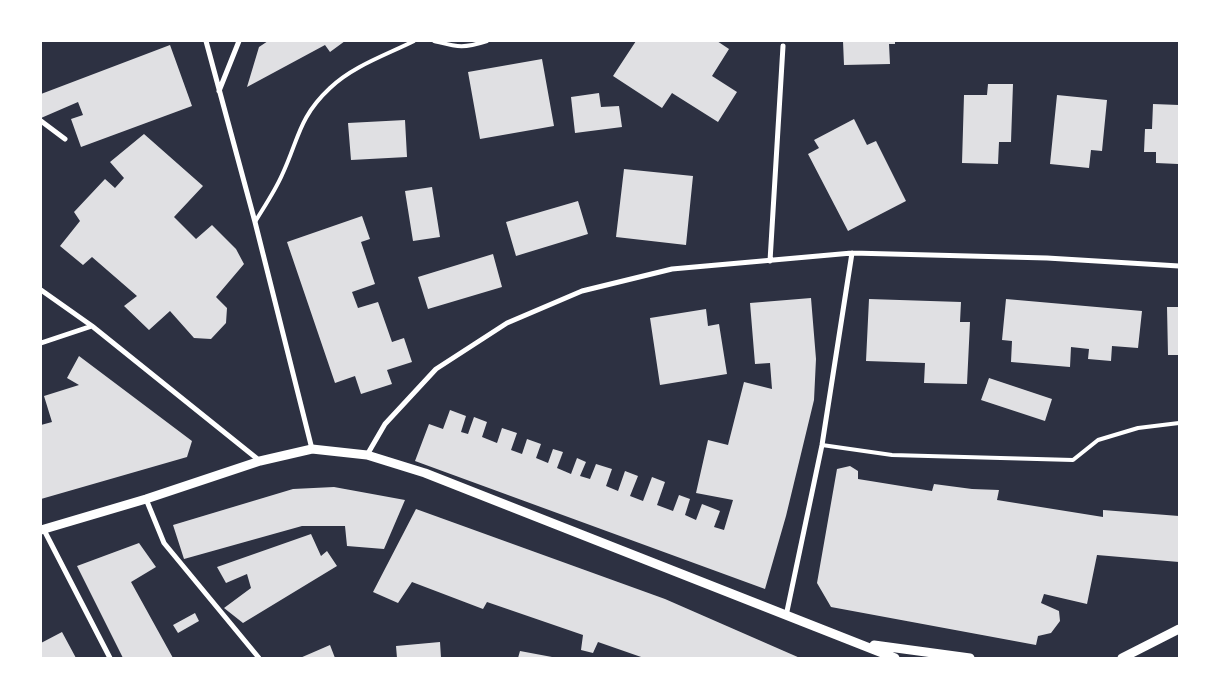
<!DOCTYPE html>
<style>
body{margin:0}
#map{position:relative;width:1220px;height:699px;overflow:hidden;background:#2d3142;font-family:"PT Sans Narrow",sans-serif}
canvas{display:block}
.frame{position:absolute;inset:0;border:42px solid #fff;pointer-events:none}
</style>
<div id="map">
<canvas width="1220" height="699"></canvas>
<div class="frame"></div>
</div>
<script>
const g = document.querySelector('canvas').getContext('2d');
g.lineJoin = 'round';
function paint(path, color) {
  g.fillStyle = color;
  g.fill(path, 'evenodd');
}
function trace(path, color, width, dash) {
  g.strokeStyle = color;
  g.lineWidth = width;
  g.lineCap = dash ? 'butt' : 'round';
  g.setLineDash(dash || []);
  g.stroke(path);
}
paint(new Path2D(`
 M268,41H345L330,52L325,45L247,87L259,47Z
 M636,41H717L729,49L712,76L737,92L718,122L672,93L662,108L613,76Z
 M843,41H895V44H889L890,64L844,65Z
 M170,45L192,106L81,147L71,119L83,115L78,102L41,118V94Z
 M542,59L554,126L480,139L468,72Z
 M988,84H1013L1011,142H999L998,164L962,163L964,95H987Z
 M599,93L601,107L619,106L622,127L575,133L571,97Z
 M1057,95L1107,100L1102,151L1091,150L1089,168L1050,164Z
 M1153,104L1179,105L1178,164L1156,163V152H1144L1145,129H1152Z
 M854,119L867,145L876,141L906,201L848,231L808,154L819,148L814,140Z
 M405,120L407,157L351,160L348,123Z
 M144,134L203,186L174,217L196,239L212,225L236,249L244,264L216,297L227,308L226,323L211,339L194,338L170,311L149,330L124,306L137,296L92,257L83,265L60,246L80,221L74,212L105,179L115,188L124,178L110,162Z
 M624,169L693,176L686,245L616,237Z
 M432,187L440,237L413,241L405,191Z
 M578,201L588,234L516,256L506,222Z
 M362,216L370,239L361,242L375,284L352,292L358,308L378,302L392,342L404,338L412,362L387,370L392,384L361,394L355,376L335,383L287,242Z
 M493,254L502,287L428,309L418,277Z
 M811,298L816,359L814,400L786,516L765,589L415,461L429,424L443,429L450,410L466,416L461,432L468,434L474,417L487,422L482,437L497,443L502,428L517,433L511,450L522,454L527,439L541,444L536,458L548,463L553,449L563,452L557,468L571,474L577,458L586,462L580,476L590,479L596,464L612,469L606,486L618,491L625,471L638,476L630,496L643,501L652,477L665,482L657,505L673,511L679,495L690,499L685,515L696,520L702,504L720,511L714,527L724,530L733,500L696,493L708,440L728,445L744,382L772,389L770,363L755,364L750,303Z
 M869,299L961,302L960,322H970L967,384L924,383L925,363L866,361Z
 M1006,299L1142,311L1138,348L1112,346L1111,361L1088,359L1089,349L1071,347L1070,367L1011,362L1012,341L1002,340Z
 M1167,307H1179V355H1168Z
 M706,309L708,326L719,324L727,374L660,385L650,318Z
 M79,356L192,441L187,457L41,499V425L52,422L44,396L79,385L67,378Z
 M989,378L1052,399L1045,421L981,400Z
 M850,466L858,471V479L932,491L934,484L972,489L999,490L997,500L1103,517V510L1179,516V562L1097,555L1087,604L1044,594L1041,603L1059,611L1060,621L1051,633L1038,636L1036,645L831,607L817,583L837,469Z
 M334,487L405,500L384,549L347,546L345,526H302L184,559L173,525L293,489Z
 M416,509L665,599L800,658H644L598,642L593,653L581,650L583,635L487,602L483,609L412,582L398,603L373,592Z
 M311,534L321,556L327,551L337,566L243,623L224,608L251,588L247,574L226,583L217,567Z
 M139,543L156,567L131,582L173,658H123L77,566Z
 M195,613L199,621L178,633L173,625Z
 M62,632L76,658H41V643Z
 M440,642L441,658H397L396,646Z
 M330,645L335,658H300Z
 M520,651L552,657V658H518Z`), '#e0e0e3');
trace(new Path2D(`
 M434,41C458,47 462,49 487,41
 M255,222C264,207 275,191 282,175C299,139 298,118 330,88C353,66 386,55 414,41
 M822,445L892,455L1073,460L1098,440L1138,428L1179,423`), '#fff', 4);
trace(new Path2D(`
 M206,41L255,222L312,449
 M219,91L239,41
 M41,121L65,139
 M770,261L783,46
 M41,290L92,326L260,461
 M41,343L92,326
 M367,455L385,424L436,369L507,323L582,291L672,269L852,253L1047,258L1179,266
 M146,499L164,543L259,658
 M44,530L110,658
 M786,616L822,445L852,253`), '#fff', 5);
trace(new Path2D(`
 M41,530L146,499L260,461L312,449L367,455L425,473L895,658
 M874,645L970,658
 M1122,658L1179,629`), '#fff', 9);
</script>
